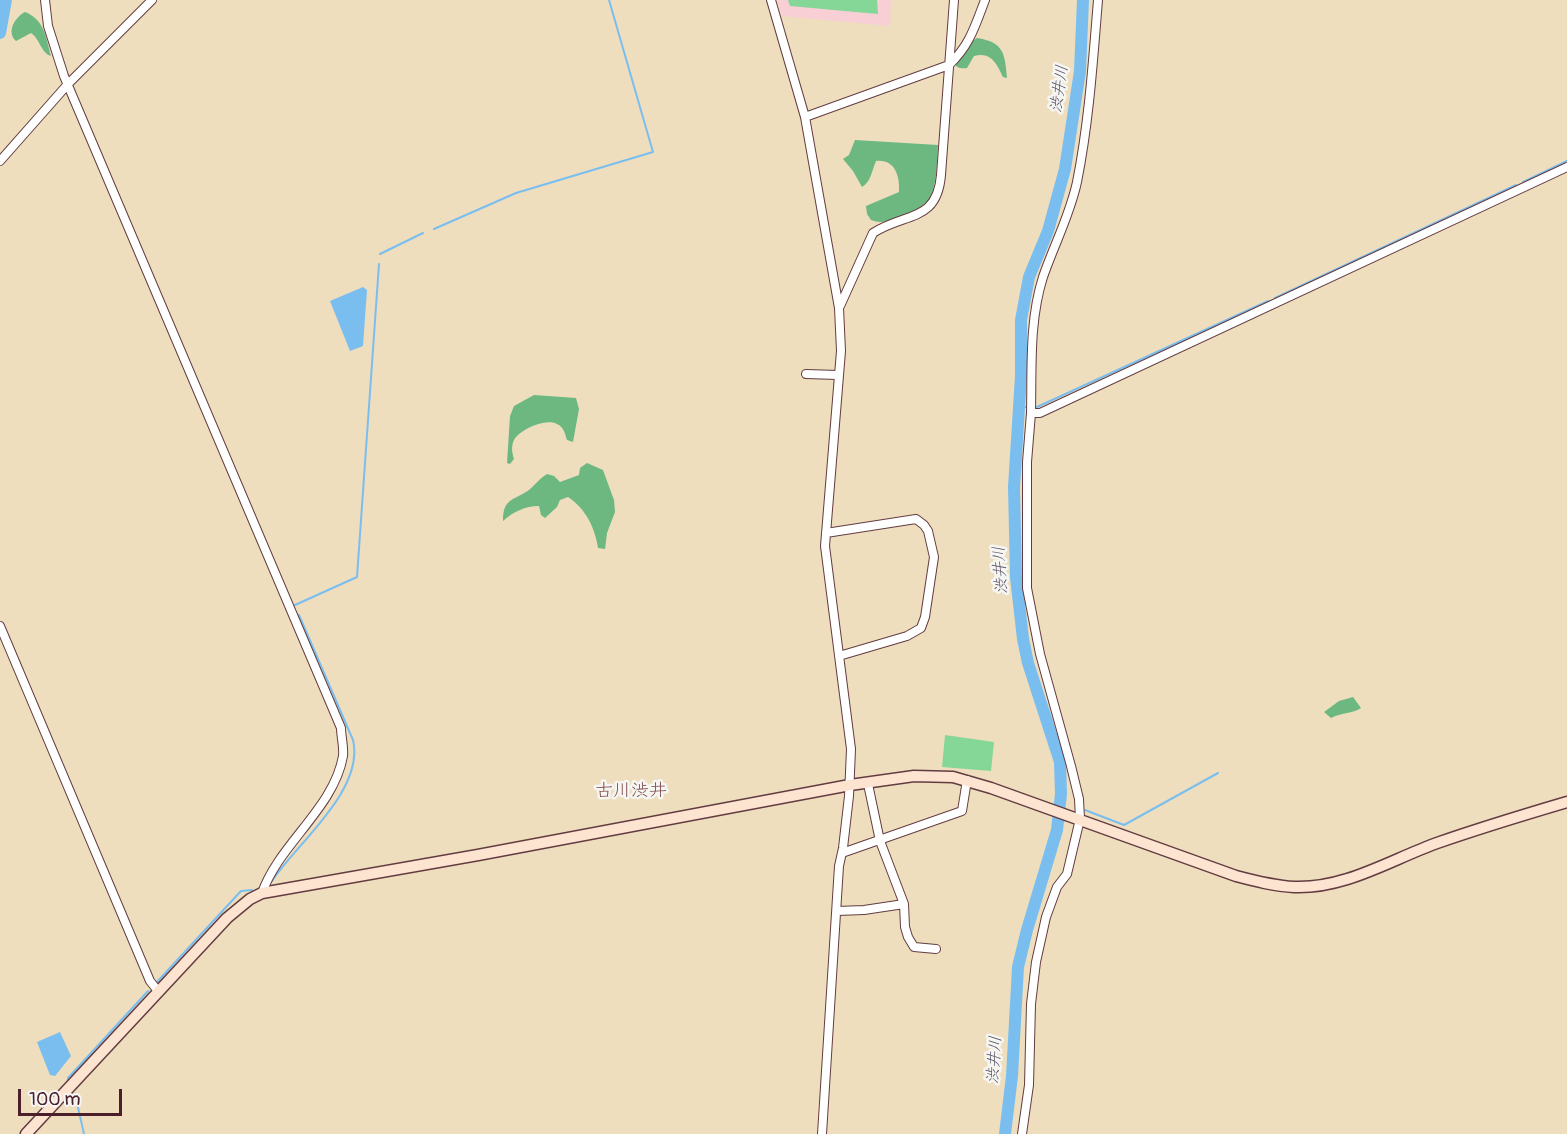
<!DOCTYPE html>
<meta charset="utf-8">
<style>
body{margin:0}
#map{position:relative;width:1567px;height:1134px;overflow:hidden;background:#eedebe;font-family:Pangolin,sans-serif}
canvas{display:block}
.scale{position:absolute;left:18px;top:1089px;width:104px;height:27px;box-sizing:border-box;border:3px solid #4a1f2b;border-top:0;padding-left:8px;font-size:18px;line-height:21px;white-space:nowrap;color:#4a1f2b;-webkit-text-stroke:4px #f6f6f2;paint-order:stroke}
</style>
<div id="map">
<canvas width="1567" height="1134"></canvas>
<div class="scale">100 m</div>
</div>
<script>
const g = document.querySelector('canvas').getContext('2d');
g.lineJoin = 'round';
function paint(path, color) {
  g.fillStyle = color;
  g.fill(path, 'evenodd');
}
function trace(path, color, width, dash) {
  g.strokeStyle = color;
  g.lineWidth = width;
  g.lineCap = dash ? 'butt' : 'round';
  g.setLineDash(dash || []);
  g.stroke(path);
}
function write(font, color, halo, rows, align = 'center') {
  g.font = font + ' Pangolin,"Klee One",sans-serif';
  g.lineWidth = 5;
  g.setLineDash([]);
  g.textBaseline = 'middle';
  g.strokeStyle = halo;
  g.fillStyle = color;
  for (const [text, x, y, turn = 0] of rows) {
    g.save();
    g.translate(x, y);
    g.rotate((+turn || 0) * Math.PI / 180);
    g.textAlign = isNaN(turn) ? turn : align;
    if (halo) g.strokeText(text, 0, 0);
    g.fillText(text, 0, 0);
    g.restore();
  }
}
paint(new Path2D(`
 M777,0H891L890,26L782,16Z`), '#f7cfd4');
paint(new Path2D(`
 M788,0H877L878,14L790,6Z
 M945,735L994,742L991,771L942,767Z`), '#85d798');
paint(new Path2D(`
 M25,12C45,20 46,38 51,56C41,53 40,39 31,33L16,41C6,32 15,17 25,12Z
 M977,38C1004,42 1005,54 1007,78L1003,77C997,64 991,51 974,56L967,68C961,69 957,68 954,63C960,57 972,40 977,38Z
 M855,140L938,145C937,161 937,195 925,205C918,211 907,215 899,217C889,221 881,224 871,220L867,214L866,206L899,192C900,176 895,159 876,161C872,170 871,182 862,187L853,171L843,159L849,155Z
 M534,395L576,398L579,409L573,442L567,440C565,434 564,427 557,424C547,418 520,429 514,440C511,446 512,453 514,459L510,464L507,463L510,416L514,406Z
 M587,463L603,470L614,500L615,512L607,533L605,549L598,548C595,528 586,509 568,497L560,500L557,507L545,518L541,515L539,506C525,506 513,512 503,521C503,498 513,501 529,490C535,485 540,478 547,474L554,476L560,482L579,475L580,468Z
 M1353,697L1361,708C1352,714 1343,712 1331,718L1324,712L1339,701Z`), '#6cb880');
paint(new Path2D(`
 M363,287L367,290L363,346L350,351L330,301Z
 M60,1032L71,1056L55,1076L50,1075L37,1042Z`), '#7abef0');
trace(new Path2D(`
 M1523,182L1567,161
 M434,229L516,193L653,152L609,0
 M380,254L423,233
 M1275,298L1516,185
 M1019,407H1028
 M1037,407L1268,301
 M295,605L357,577L379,264
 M1085,810L1124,825L1218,773
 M1057,830L1066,818
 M272,881C297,843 365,790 353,740L299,615
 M156,983L241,891L252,890
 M68,1080V1078L148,991
 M75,1094L84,1134`), '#7abef0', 2);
trace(new Path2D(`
 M0,33L6,0
 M1005,1134L1012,1076L1018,967L1027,930L1057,830L1061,794L1060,762L1028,663L1023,639L1016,577L1014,487L1021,376V320L1029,277L1048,231L1065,169L1080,71L1083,0`), '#7abef0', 12);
const street = new Path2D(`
 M45,0L48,26L64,76L341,728C341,736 344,747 343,756C334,808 279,844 262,893
 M771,0L805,117L839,308L841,351L825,546L851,749L849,796L843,848L839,866L822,1134
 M805,117L949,65C970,45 975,26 985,0
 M0,161L68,84L152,0
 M840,306L873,233C905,212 937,223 941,175L954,0
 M806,374L838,375
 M1031,413C1032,368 1029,321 1043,277C1054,245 1070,215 1077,182C1089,122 1093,61 1098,0
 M826,533L916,519L924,525L928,531L934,557L925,617L921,628L907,636L839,656
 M0,626L150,981L158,991
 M868,784L880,841L904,904L905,927L908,937L914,947L936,949
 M842,853L962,811L967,780
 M837,911L864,910L904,904
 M1022,1134L1029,1085L1031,1004L1036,962L1046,917L1057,887L1067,874L1080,819L1079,799L1071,766L1040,654L1027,588V462L1031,413H1040L1567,167`);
const secondary = new Path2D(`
 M26,1134L227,918L250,899L262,893L478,855L850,785L914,776L953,777L991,788L1236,876C1255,881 1274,886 1294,887C1345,889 1390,860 1437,843C1480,828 1523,815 1567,802`);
trace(street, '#633c41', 10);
trace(secondary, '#633c41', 13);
trace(street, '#fff', 8);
trace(secondary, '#fde4d1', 10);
write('italic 16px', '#584f66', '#f6f6f2', [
 ["渋井川",1060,89,-82],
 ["渋井川",1001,570,-94],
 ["渋井川",995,1060,-86]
]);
write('18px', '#814d4e', '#f6f6f2', [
 ["古川渋井",631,791]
]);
</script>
